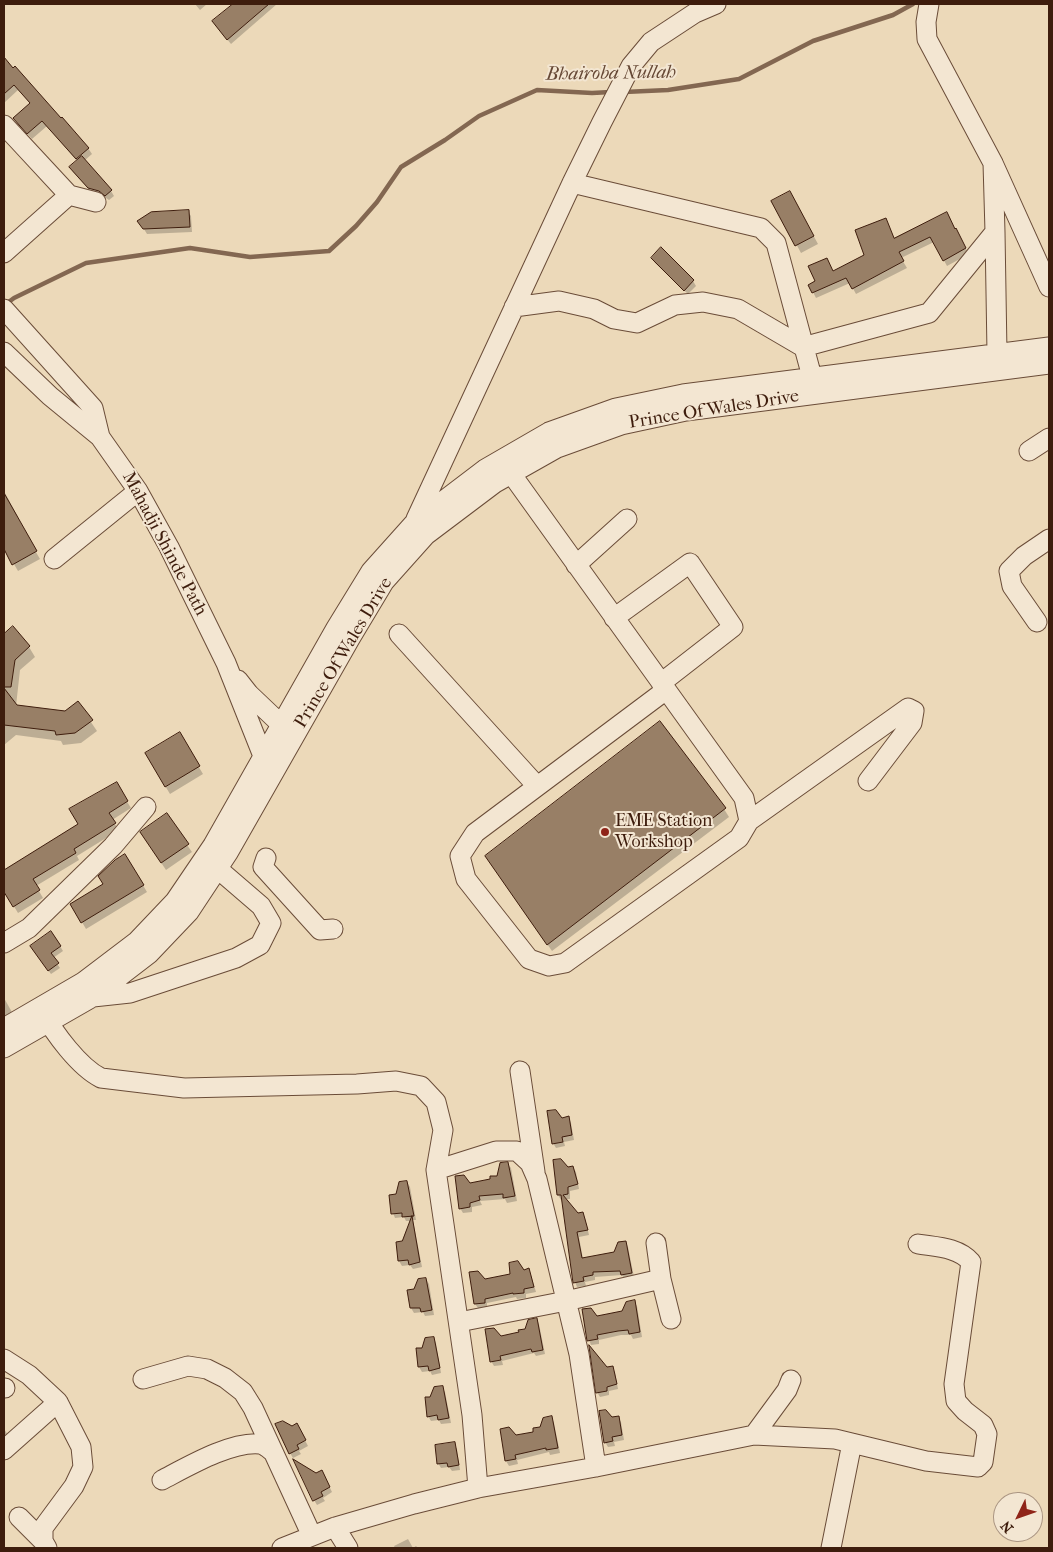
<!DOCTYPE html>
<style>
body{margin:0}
#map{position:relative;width:1053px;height:1552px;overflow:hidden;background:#ecd9b9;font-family:"IM FELL French Canon",serif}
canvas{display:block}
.frame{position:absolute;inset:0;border:5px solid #3e1d0d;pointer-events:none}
.north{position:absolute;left:993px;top:1492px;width:50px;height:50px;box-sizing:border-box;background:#f3e6d2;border:1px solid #ab9683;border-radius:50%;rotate:228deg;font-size:14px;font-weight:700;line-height:20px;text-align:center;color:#3e1d0d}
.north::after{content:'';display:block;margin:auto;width:18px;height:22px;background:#8f2418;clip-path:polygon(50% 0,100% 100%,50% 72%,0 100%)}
</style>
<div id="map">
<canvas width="1053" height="1552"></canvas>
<div class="frame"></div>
<div class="north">N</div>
</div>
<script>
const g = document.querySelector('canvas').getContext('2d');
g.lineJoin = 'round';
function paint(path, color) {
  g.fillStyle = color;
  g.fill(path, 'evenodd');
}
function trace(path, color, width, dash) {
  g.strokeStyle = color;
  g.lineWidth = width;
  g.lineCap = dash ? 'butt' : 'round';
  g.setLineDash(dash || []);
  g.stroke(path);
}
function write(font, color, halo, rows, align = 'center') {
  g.font = font + ' "IM FELL French Canon",serif';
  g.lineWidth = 4;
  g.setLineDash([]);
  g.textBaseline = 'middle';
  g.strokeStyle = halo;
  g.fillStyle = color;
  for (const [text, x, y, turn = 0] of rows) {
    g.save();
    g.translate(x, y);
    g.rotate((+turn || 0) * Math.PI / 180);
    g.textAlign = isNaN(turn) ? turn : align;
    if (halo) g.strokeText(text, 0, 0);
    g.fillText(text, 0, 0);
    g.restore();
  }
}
paint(new Path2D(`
 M195,4H207L200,10Z
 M235,4H277L231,44L213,22Z
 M5,60L88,148L92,154L84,161L111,191L114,196L109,200L103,196L92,193L73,172L70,167L77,161L47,126L32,139L18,124L14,118L31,104L18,90L4,103V62Z
 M794,200L818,244L801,253L773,201Z
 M188,212L191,216L192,232L147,234L139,221Z
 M955,230L969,254L947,266L934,242L901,258L907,268L856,294L850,283L816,298L813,292L833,273L894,239Z
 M661,249L693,281L696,286L688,294L655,263L652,258Z
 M4,491L18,517L16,518L40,559L18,571L4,547Z
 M13,628L29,647L35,657L20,670L16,706L65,712L78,703L97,731L81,743L63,745L61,741L16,735L4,745V636Z
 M179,734L203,774L170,794L146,754Z
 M116,784L131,808L112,820L119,830L77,856L79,860L36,886L43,898L18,913L4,890V871L80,825Z
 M724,809L729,817L552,951L491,864Z
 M146,840L187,845L192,852L166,870Z
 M125,855L147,892L86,929L72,905L105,885Z
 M60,946L63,951L53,958L60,968L51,974L34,951Z
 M4,998L13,1014L4,1019Z
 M569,1118L571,1123L574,1140L564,1142L565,1146L556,1148L553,1143Z
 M508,1164L511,1168L517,1201L507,1203L505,1199L480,1201L482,1205L472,1207V1212L463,1213L460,1208L469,1184L491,1180L498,1177Z
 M573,1167L576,1172L579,1189L570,1191V1199H565L577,1214L582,1213L585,1218L589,1235L579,1237L583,1259L615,1253L626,1242L628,1247L634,1277L625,1279L622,1275L595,1277V1280L585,1282L586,1286L577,1287L575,1282L563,1199L561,1200L558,1195L567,1168Z
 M407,1182L410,1187L416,1220H413L422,1267L413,1269L410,1265L402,1266L399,1261L403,1243L411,1221H406L404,1217L395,1218L393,1213L397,1195Z
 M529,1270L531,1275L536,1292L526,1294V1298L517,1299L516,1297L487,1303V1308H478L475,1304L484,1281Z
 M426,1279L429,1284L434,1315L425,1316L423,1312L414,1313L411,1308L409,1291L415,1290Z
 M634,1302L637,1306L642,1337L633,1339L631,1335H621L599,1340V1344L591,1345L589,1340L623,1313Z
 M537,1319L539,1324L545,1354L536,1356L534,1353L502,1361L503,1365L494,1366L491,1361L500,1338L526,1330Z
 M434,1338L436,1343L441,1373L432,1375L430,1371L422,1372L419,1367L423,1349Z
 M612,1367L615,1372L618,1389L609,1391V1395L600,1397L597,1392L606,1368Z
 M442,1387L445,1392L451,1423L441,1424L439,1420L431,1421L428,1416L431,1398Z
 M552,1418L554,1423L560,1453L550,1455L549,1452L517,1460L518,1464L509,1466L506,1461L515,1437L535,1433Z
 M618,1418L621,1422L624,1440L614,1442L615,1446L608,1447L605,1442Z
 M297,1425L308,1446L299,1451L301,1454L293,1458L290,1453L292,1428Z
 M4,1429L8,1435L4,1439Z
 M454,1444L457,1449L460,1470L452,1471L449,1467L441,1468L438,1463Z
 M316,1475L324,1476L332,1492L323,1498L325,1501L317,1505L314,1500Z
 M408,1539L413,1548L416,1546L418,1548H395L394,1546Z`), '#0003');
trace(new Path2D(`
 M624,92L668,90L739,79L813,41L893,15L913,4
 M6,304L14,298L86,263L190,248L250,257L329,251L356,226L377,202L401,167L445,140L479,116L537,90L592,93L611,92`), '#836751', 4.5);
const building = new Path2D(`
 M233,4H269L227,40L212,21Z
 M4,57L13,68L15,66L61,118L62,117L89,148L76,159L42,121L27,134L13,118L30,103L14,85L4,94Z
 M82,156L112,190L105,196L99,191L88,188L69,167Z
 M790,191L814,236L795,246L771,201Z
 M189,210L190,227L143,229L137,221L151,212Z
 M947,212L955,229L956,228L966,248L943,261L930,237L899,252L904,261L852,289L846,278L812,293L808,285L815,281L808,266L827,258L833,271L864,255L855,230L886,218L894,238Z
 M661,247L694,280L684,291L651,258Z
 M4,493L37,551L12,565L4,549Z
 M13,626L30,646L15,660L11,687H4V634Z
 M4,688L17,705L65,711L78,701L93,720L75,733L56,735L55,731L4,725Z
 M660,721L726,808L547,945L485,856Z
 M180,732L200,766L165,787L145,753Z
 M117,782L128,801L109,813L116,823L74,849L76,853L33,879L40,890L13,907L4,892V870L78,824L69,809Z
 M167,813L189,844L161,863L140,832Z
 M125,854L144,885L81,923L70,904L103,884L98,876L115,860Z
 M51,931L61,946L51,953L59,963L48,971L30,946Z
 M556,1110L562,1118L569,1116L572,1135L562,1137L563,1142L552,1144L547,1111Z
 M561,1159L568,1167L573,1166L578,1184L568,1187V1194L563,1195L578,1213L583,1212L588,1230L577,1232L582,1258L614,1252L618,1242L626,1241L632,1273L621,1275L620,1271L593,1272V1275L583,1277L584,1281L573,1283L561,1195H557L553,1160Z
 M508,1162L515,1196L503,1198V1194L479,1196L480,1200L470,1203V1207L459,1209L455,1176L464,1175L470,1183L490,1179V1176H497L500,1163Z
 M407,1181L414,1216L402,1217V1213L391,1214L389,1195L396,1194L399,1182Z
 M412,1216L420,1262L409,1265L408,1260L398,1261L396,1242L402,1241Z
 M518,1261L524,1270L529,1268L534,1287L524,1289V1293L513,1294V1293L485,1299V1303L474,1304L469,1272L478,1271L485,1279L510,1274L509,1263Z
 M426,1278L432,1310L421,1312L420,1308H410L407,1290L414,1289L418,1279Z
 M635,1300L640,1332L629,1334L628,1330L618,1331L597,1335L598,1339L587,1341L582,1309L591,1308L597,1316L622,1311L626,1302Z
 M537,1318L543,1350L532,1352L531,1349L500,1356L501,1360L490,1362L485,1329L494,1328L501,1336L519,1332L518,1330L525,1329L528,1320Z
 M434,1337L440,1368L429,1371L428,1366L418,1367L416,1348H422L425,1338Z
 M589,1345L607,1367L613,1366L617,1384L607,1387V1391L596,1393Z
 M443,1386L449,1418L438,1420L437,1415L427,1417L425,1397H430L434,1387Z
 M606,1410L612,1417L619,1416L622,1435L612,1437L613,1441L604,1443L599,1411Z
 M552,1416L558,1448L546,1450V1448L515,1455L516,1459L505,1461L500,1429L509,1427L516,1435L533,1432V1428L540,1427L543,1418Z
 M283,1421L292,1426L297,1423L306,1440L297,1445L299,1449L289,1454L275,1424Z
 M455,1442L459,1465L448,1467L447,1463L437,1464L435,1445Z
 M293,1459L316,1473L322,1470L330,1487L321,1492L323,1496L313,1501Z`);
paint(building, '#987f66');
trace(building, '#3e1d0d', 1);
const minor = new Path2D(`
 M929,4L926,22L927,39L993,163L1049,287
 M4,125L69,195L4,253
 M572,183L761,228L776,243L812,377
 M69,195L96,202
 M995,232L997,353
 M514,307L559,301L594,309L614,319L637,323L675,305L703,302L738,309L803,347L929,313L995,232L993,163
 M4,309L93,408L100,437
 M4,352L50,396L100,437L138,491L169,547L226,663L263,756L271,760
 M1029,451L1049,438
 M505,465L744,798L749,821
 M416,519L572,183L602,122L631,66L651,42L695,13L716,4
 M54,559L138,491
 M576,565L627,519
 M614,618L690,563L733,627L661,683
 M1037,622L1012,586L1009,571L1024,556L1049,539
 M399,634L537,786
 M238,680L249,694L289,732
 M666,690L475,833L460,856L466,879L529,959L549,966L565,963L739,838L749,821L908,708L914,711L912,723L868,781
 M266,858L263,867L320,930L333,929
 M4,943L29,928L113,846L146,807
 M93,997L130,993L236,958L260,945L271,923L261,906L218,869
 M42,1011C54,1033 79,1067 101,1078L184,1088L357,1084L396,1081L421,1086L436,1102L443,1130L436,1170L472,1415L478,1488
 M4,1028L83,982L137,941L175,901L213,845L336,628L371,571L414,523L485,469L549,432L616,408L683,394L1049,347
 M4,1048L93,997L149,954L189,912L228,853L351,637L384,582L426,535L495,483L557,448L621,425L686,411L1049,364
 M520,1071L535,1172
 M436,1170L496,1151H517L530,1163L537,1179L579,1354L596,1467
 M656,1243L661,1279L671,1319
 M459,1322L566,1301L661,1279
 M4,1359L29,1375L58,1402L4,1450
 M143,1379L188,1366L207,1369L225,1378L243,1392L253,1408L312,1536
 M4,1388H5
 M754,1435L787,1390L791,1380
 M162,1480C187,1467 231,1441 260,1444C265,1445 269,1449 273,1452
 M19,1517L43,1541
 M335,1527L348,1548
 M47,1548L43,1541V1528L74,1486L83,1467L81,1447L58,1402
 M282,1548L335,1527L414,1504L478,1488L596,1467L754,1435L835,1439L926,1461L978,1467L983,1462L987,1434L983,1425L965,1411L956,1401L954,1384L971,1262C958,1247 936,1247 918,1244
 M831,1548L852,1443`);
trace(minor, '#6a4c38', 21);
trace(minor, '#f3e6d2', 19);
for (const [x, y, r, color] of [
 [605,832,5,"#8f2418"]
]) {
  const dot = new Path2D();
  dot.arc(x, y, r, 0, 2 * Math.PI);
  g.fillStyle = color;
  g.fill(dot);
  trace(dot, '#f3e6d2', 2);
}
write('18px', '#3e1d0d', '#f3e6d2', [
 ["Prince Of Wales Drive",714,410,-9],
 ["Mahadji Shinde Path",164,544,62],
 ["Prince Of Wales Drive",344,653,-59]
]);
write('18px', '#3e1d0d', '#f3e6d2', [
 ["EME Station",615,822],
 ["Workshop",615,843]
], 'left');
write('italic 19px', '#664835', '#f3e6d2', [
 ["Bhairoba Nullah",611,74,-1]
]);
</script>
